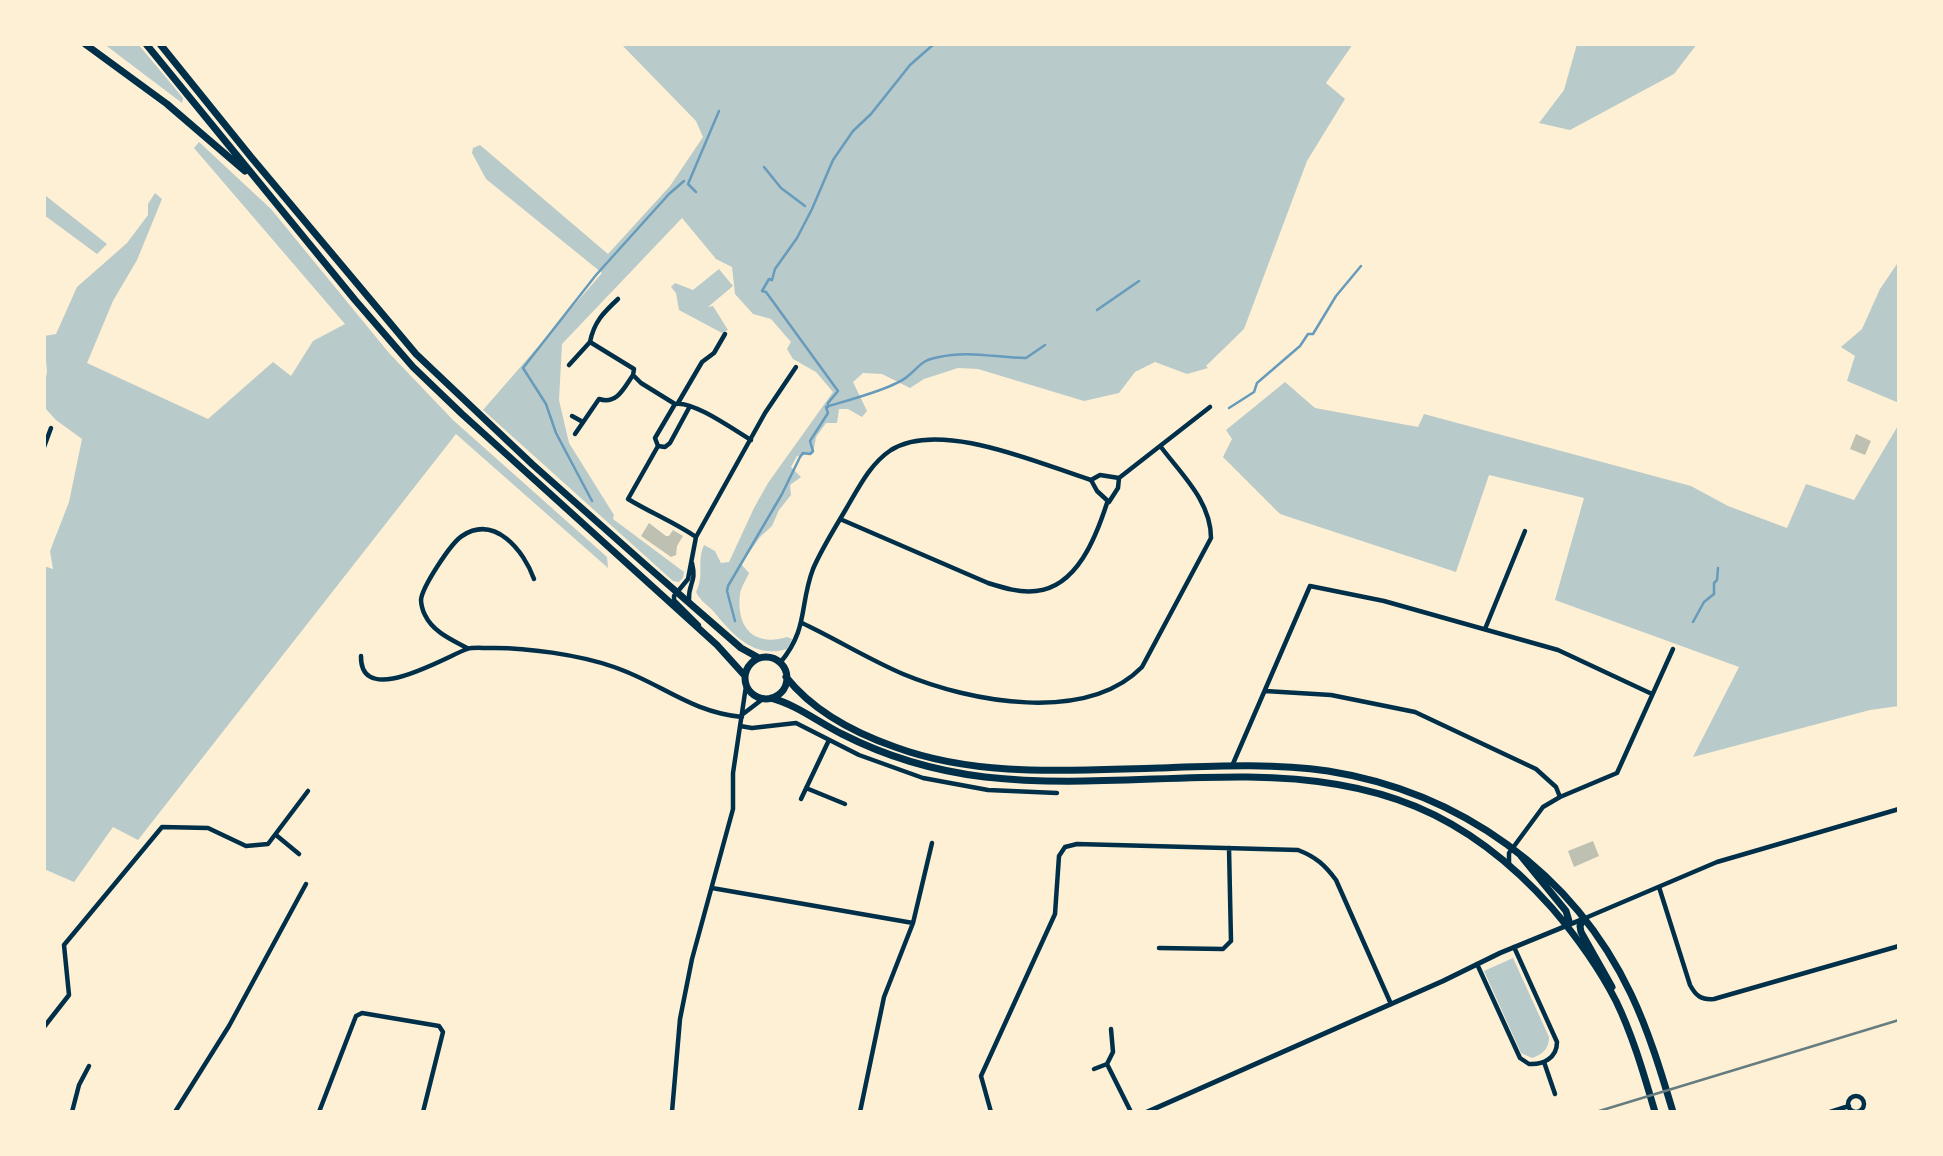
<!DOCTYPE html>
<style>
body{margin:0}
#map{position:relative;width:1943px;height:1156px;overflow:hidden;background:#fdf0d5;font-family:"Fira Sans",sans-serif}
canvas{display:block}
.frame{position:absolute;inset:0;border:46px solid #fdf0d5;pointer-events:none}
</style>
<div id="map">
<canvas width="1943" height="1156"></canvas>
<div class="frame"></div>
</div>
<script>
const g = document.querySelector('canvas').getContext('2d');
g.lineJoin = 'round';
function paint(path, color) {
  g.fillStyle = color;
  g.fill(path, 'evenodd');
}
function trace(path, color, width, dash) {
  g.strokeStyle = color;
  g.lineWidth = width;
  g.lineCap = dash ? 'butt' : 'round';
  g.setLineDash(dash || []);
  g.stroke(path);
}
paint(new Path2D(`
 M104,44H138L183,98L182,103Z
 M621,44H1353L1326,83L1345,99L1307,161L1244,329L1206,366L1208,368L1187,374L1155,362L1135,372L1119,393L1084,401L978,369L958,368L924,379L910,388L882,374L863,373L853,382L867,411L862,417L848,409H839L837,423H826L816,437L813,454L797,456L791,467L801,477L790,485L791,495L779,510L772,526L760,537L741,564L749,573C746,580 741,587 740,594C736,628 754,647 787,637L792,639L787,649C754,659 733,635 714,612C708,605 701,602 696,592C705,574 696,564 704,545L715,551L721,563L729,562L754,508L768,483L833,392L816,372L793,359L787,349L791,342L771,319L753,314L735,294L732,267L716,259L682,218L562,344L559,400L569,443L614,515L613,519L684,572L683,578L679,582L673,581L483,410L602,273L486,179L472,153L473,148L480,145L608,254L670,186L703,137L696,121Z
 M1577,44H1697L1674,74L1570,130L1539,123L1564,90Z
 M199,142L271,209L389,353L453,420L607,557L608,568L456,434L138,840L113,827L74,882L44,869V566L53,569L50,551L69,502L82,439L56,420L44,407V386L47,372L44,336L56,334L77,287L127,243L148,215V204L155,193L162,199L137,260L113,301L87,363L208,419L273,362L291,376L313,341L345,324L194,148Z
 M46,196L107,244L97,254L44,215V198Z
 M1899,261V403L1847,381L1855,356L1841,347L1862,329L1880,289Z
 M719,269L733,286L708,307L713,306L728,330L722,333L679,310L676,293L671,287L675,283L693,290Z
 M1285,382L1315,408L1418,427L1424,414L1691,486L1728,506L1787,528L1806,484L1854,500L1899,424V706L1870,710L1693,757L1739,667L1555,600L1584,498L1489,475L1456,572L1280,514L1223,457L1232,439L1226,430Z
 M1513,958L1549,1037C1549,1049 1543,1054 1532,1058L1521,1053L1484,971Z`), '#b9caca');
trace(new Path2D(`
 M764,167L781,188L805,206
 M696,192L688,184L719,111
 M1097,310L1139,281
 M828,407V403L838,391L766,292L762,291L769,279L772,280L775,269L797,238L812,209L833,160L853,131L871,114L910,65L934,44
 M1229,408L1254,392L1257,383L1300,346L1308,334H1313L1336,296L1361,266
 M592,501L556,433L546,404L523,368L596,275L669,194L684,181
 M735,621L727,591L728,586L782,494L800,457L803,453L810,454L813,451L810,441L828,413L826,407C845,401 895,388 908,376C922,365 919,361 939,357C969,350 997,358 1026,358L1045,345
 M1693,622L1704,602L1714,594V583L1717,580L1718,568`), '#669bbc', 2.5);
paint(new Path2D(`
 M1856,434L1871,441L1865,455L1850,449Z
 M649,523L666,536H669L673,530L683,536L677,546L676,555L671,557L641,536Z
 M1593,841L1599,856L1574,867L1568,851Z`), '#bec0b2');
trace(new Path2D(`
 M590,342C594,322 603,313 618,299
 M569,365L590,342L634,369L633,375
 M678,403L702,362L714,353L725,334
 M690,406L670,443L665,447L658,446L628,499C651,513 674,522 696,537L688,579L674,596V600L699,625
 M572,416L583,422
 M575,434L599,399C617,405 624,388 633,375L641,383L675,404C692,400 734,430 751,440
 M658,446L655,438L675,404
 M44,447L51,428
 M1119,478L1100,475L1091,480L1097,491L1109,502L1118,488L1119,478L1210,407
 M840,519L988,583C1004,588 1020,593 1036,591C1077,587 1096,537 1107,503
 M696,537L765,413L796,367
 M689,600C688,583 697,583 692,563
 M802,623C836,639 868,659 903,674C970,702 1086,724 1142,667L1211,538C1211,501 1181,474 1161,447
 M1485,629L1525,531
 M467,648C452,640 433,632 425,615C423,612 421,604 421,600C422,587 451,543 462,536C495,514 524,551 534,579
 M361,656C360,709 445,657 467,649C473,647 482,648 488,648C525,647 580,655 614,667C661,683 690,712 742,717
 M780,663C809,628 799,606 813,569C822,548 835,528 846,509C859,487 870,464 891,450C940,419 1040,464 1091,480
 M1265,691L1331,695L1415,712L1536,769L1556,787L1560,797
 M743,714L764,698
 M740,726L752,728L796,723L859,755L923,778L988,790L1057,793
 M1232,766L1310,586L1384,601L1558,650L1652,694
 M806,788L845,804
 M801,799L829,740
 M276,835L299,854
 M1509,864V853L1543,807L1560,797L1617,773L1673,649
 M1659,887L1690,985C1696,996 1701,1000 1714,999L1899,946
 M712,888L913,923
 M1583,919L1717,862L1899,809
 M1159,948L1223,949L1231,941L1229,848
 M1477,964L1520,1058L1529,1064C1543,1065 1557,1058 1557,1042L1514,947
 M44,1027L69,995L64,945L162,827L208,828L246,846L268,844L308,791
 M1544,1062L1555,1094
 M1107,1064L1131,1112
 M1094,1069L1107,1064L1113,1052L1111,1029
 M1848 1104a8 8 0 1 1 16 0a8 8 0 1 1-16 0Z
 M72,1112L79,1085L89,1066
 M175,1112L229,1026L306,884
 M319,1112L356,1016L362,1013L439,1026L443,1032L423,1112
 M672,1112L680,1019L692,959L733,809V773L746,686
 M860,1112L884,997L913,923L932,843
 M991,1112L981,1076L1055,914L1059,856L1065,847L1077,844L1298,850C1316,857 1325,865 1336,880L1391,1004
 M1830,1112L1849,1106`), '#003049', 4.5);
trace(new Path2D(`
 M1147,1112L1443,981L1500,953L1583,919`), '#003049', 5);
trace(new Path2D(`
 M85,44L167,104L245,171
 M146,44L355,300L413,367L462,414L717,645L745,676
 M160,44L251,157L416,354L532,464L648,567L741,648L759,658
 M745 678a21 21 0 1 1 42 0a21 21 0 1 1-42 0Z
 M786,677C813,711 855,733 895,747C979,778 1071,770 1159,768C1215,766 1272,763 1328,771C1460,792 1573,872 1631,994C1649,1032 1661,1072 1673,1112
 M771,698C797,705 818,722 842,734C887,757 935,771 985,777C1072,787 1161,776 1248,777C1376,778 1466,811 1552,908C1576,936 1599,968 1616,1001C1633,1036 1644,1075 1655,1112
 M1521,856L1566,911L1569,921L1567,926
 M1583,919L1580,926L1581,932L1612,987`), '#003049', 7);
trace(new Path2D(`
 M1596,1112L1899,1020`), '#657d81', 2.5);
</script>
